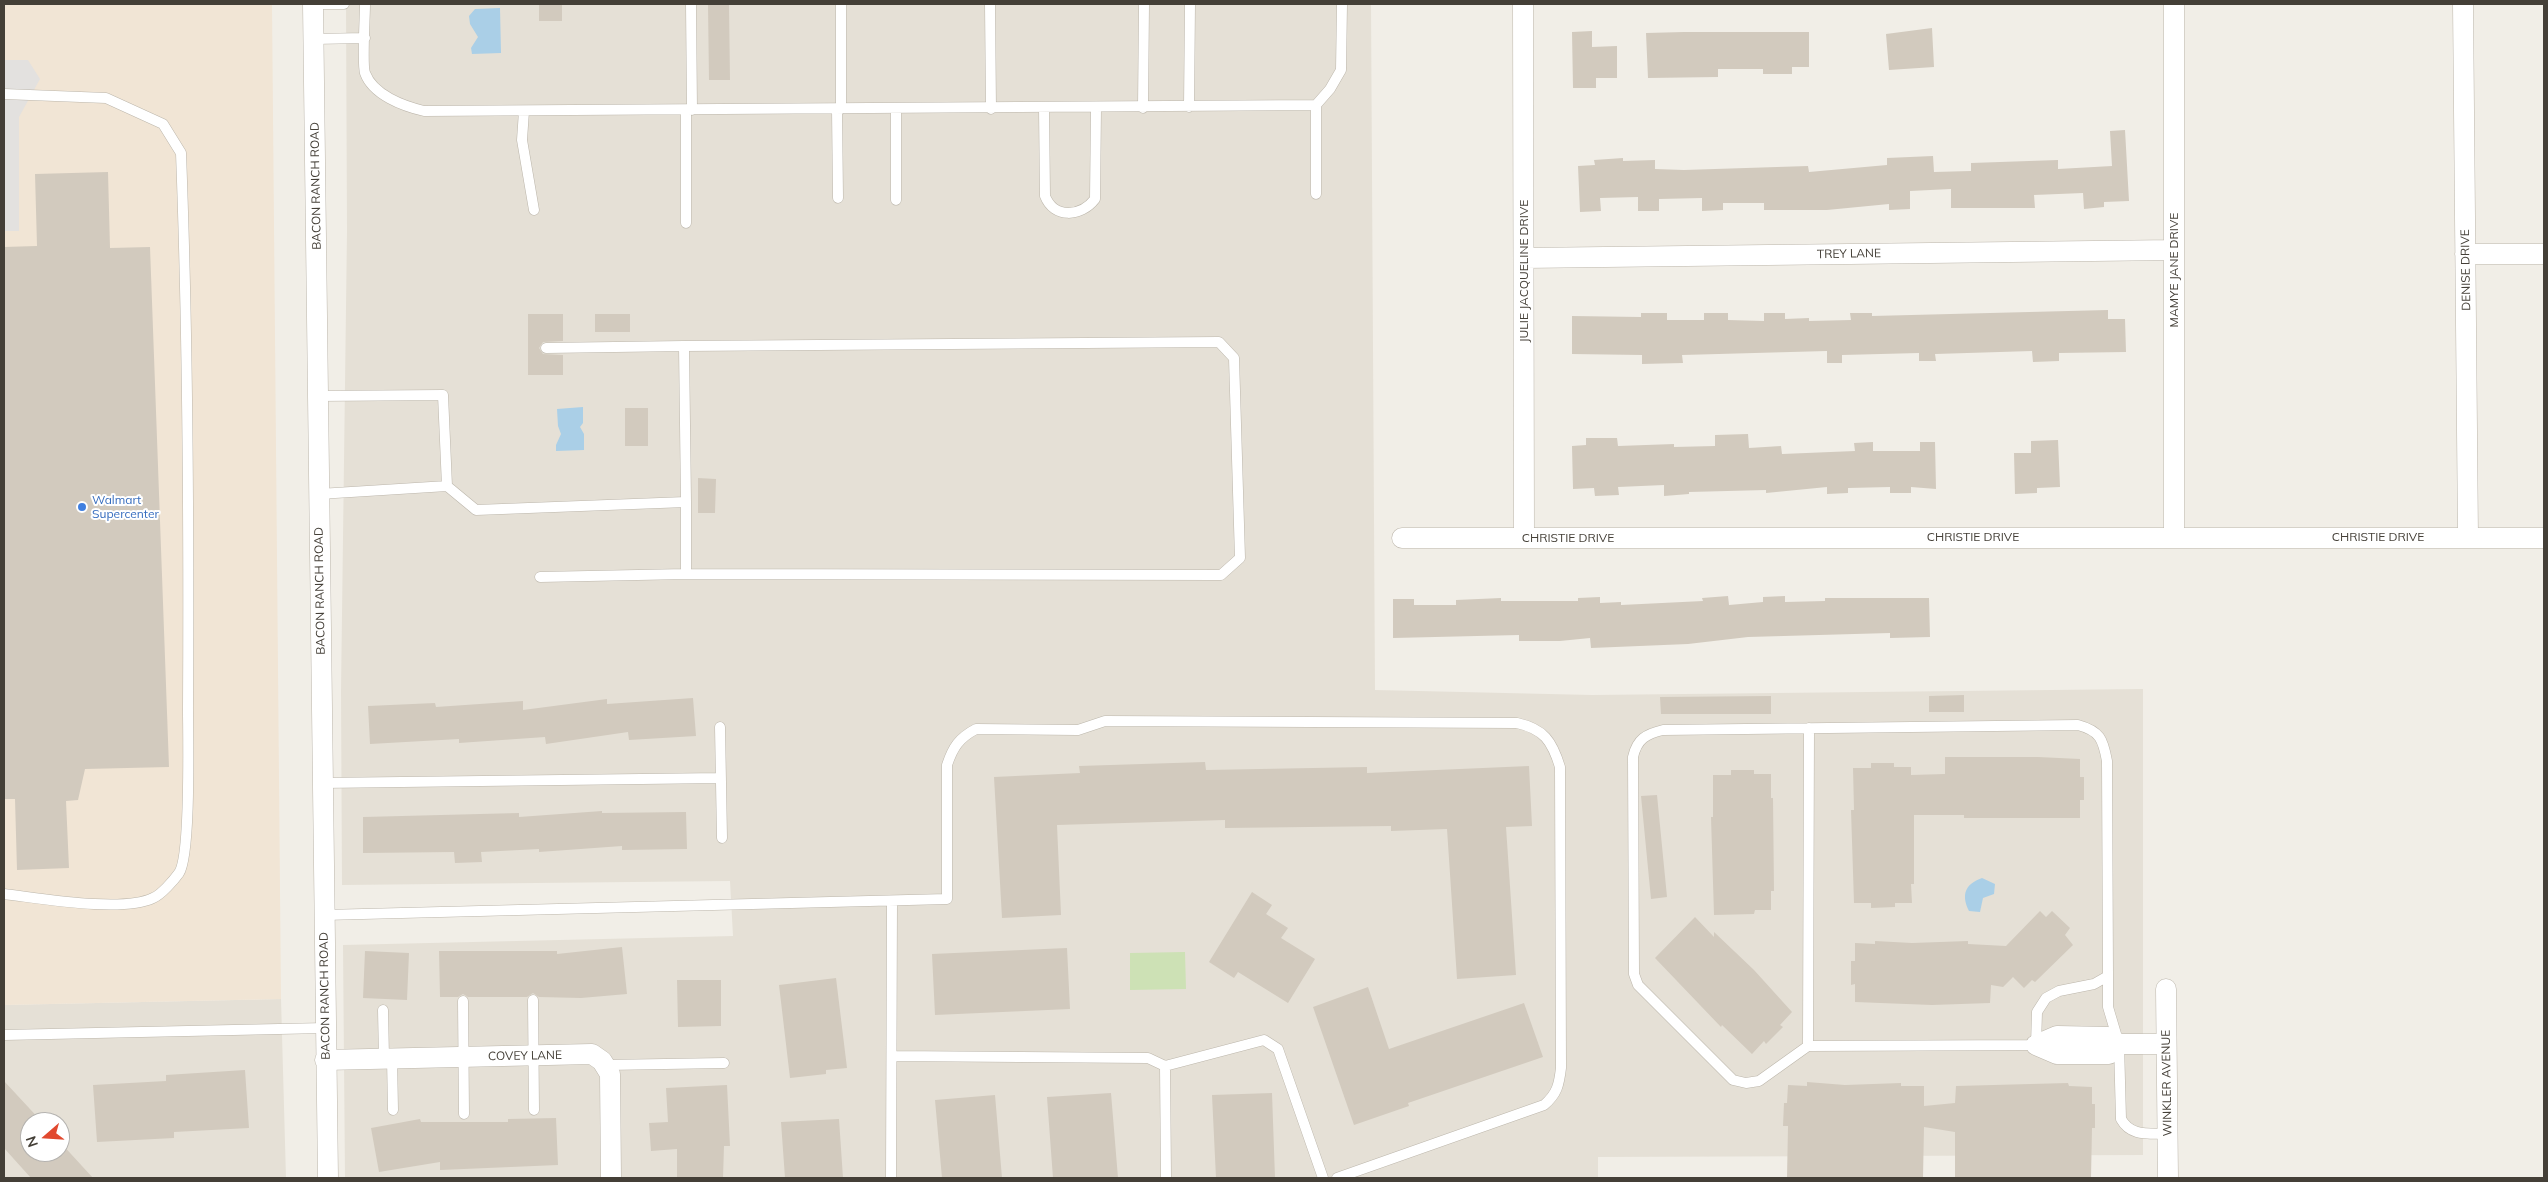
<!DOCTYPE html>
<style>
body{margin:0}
#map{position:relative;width:2548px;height:1182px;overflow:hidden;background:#f1eee7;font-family:Mulish,sans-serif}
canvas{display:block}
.frame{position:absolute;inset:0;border:5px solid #443f37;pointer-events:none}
.north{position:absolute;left:20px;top:1112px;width:50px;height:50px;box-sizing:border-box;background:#fff;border:1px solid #b4b2af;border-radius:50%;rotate:251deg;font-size:14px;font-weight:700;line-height:20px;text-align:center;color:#443f37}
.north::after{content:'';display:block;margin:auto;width:18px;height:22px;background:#e1492f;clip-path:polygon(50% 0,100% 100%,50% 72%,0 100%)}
</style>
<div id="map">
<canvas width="2548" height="1182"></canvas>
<div class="frame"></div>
<div class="north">N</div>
</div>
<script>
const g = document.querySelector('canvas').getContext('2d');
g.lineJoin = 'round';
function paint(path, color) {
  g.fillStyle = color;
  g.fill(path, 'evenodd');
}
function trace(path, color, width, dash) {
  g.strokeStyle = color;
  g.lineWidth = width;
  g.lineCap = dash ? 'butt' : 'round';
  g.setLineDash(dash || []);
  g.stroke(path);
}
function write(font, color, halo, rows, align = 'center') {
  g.font = font + ' Mulish,sans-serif';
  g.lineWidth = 4;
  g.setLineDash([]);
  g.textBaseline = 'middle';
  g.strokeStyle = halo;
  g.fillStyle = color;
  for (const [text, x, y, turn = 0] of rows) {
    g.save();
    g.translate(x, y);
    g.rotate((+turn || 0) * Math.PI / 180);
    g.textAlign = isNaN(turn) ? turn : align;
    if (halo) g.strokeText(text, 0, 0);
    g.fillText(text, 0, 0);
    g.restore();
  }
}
paint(new Path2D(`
 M346,4H1371L1375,690L1592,695L2143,689V1155L1598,1157V1178H345L343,945L733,936L730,881L342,885L341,691L347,231Z
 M281,999L286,1178H4V1005ZM30,1122H60V1152H30Z`), '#e5e0d6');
paint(new Path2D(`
 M4,4H272L281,999L4,1005Z`), '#f1e5d5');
paint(new Path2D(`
 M1185,952L1186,989L1130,990V953Z`), '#cde1b5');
paint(new Path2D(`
 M4,60H28L40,79L19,117V231H4Z`), '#e3e1df');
paint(new Path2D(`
 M500,8L501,53L472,54L471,48L478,37L470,24L469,16L475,9Z
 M583,407V423L580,427L584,434V450L556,451V445L561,434L558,426L557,409Z
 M1982,878L1995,884L1994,894L1983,898L1980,912L1969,911C1961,895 1965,884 1982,878Z`), '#aacfe7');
paint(new Path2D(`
 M539,4H562V21H539Z
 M708,5H729L730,80H709Z
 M1932,28L1934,67L1889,70L1886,34Z
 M1592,31V47L1617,46V78H1596V88H1573L1572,32Z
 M1684,32H1809V67H1792V74H1763V69H1718V77L1648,78L1646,33Z
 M2125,130L2129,201L2104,202V207L2084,209L2083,193L2034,195L2035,208H1951V189L1910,191V209L1889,210V204L1827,210H1764V203H1723V210L1702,211V198L1659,199V211H1638V197L1600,198L1601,211L1580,212L1578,166L1595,165L1594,160L1623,158V161L1655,160V169L1684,170L1808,166L1809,172L1887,165V158L1933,156L1934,172L1971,171V163L2058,160V169L2112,166L2110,131Z
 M108,172L110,248L150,247L169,767L85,769L78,800L66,801L69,868L17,870L15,799H4V247L37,246L35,174Z
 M2108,310V319H2125L2126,352L2059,353V361L2033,362L2032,351L1935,354L1936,361H1919V353L1842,355V363H1827V351L1682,355L1683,363L1642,364V355L1572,354V316L1641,317V313H1667V320H1704V313H1728V320L1764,321V313H1785V319L1809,318V321L1851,320L1850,313H1872V316Z
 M528,314H563V341L543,342L539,348L543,354L563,355V375H528Z
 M595,314H630V332H595Z
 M625,408H648V446H625Z
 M1748,434L1749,448L1781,446L1782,454L1855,451L1854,443L1873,442V451H1920V442H1935L1936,489L1911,487V493H1890V487L1848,488V493L1827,494V487L1766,493V490L1689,492V494L1664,496V485L1618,487L1619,495L1595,496L1594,488L1573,489L1572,446L1586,445V438H1617L1618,446L1674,444V447L1715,446V435Z
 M2058,440L2060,487L2037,488V493L2015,494L2014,453H2031V441Z
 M698,478L716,479L715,513H698Z
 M1728,596L1729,605L1763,602V597L1785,596V602L1825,601V598H1929L1930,637L1890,638V633L1748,637L1688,644L1591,648L1590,638L1560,641H1519V635L1393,638V599H1414V605H1456V600L1501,598V601H1578V598L1600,597V603L1621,602V605L1703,601L1702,598Z
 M1964,695V712H1929V696Z
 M1771,696V714H1661L1660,697Z
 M693,698L696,736L629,740L628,732L546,744L545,737L459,743V739L370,744L368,706L435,703L436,707L523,701V710L607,699V704Z
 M1945,757H2038L2080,759V777H2084V800H2080V818H1964V815H1914V884H1911L1912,903H1895V907L1871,908V903H1854L1851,810H1854L1853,768H1871V763H1894V767H1911V775L1945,774Z
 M1205,762L1206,770L1367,767V773L1529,766L1532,826L1506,827L1516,975L1457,979L1447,829L1391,831V826L1225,828V820L1057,825L1061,915L1002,918L994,777L1080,773L1079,766Z
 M1731,770H1754V774H1771V798H1773L1774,891H1771V910H1755L1754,914L1714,915L1711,817H1713V775H1731Z
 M1657,795L1667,897L1651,899L1641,796Z
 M602,811V813L686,812L687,849L622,850V846L539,852V849L481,852L482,862L455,863L454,852L363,853V817L519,813V817Z
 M1252,892L1272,905L1266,914L1288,928L1281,938L1315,959L1288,1003L1238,972L1234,978L1209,962Z
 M2040,911L2046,917L2052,911L2070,928L2065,935L2073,945L2035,982L2032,980L2024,988L2013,977L2003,987L1991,985L1990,1003L1932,1005L1855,1002V984L1851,985V961H1855V943L1875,944V941L1912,943L1968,941V944L2006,946Z
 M1695,917L1714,937V932L1754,970L1792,1012L1780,1025L1783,1027L1766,1044L1764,1041L1752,1054L1722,1025L1721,1027L1655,958Z
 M622,947L627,994L581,998L539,997L533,993L527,997H468L463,994L458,997H440L439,951H557V954Z
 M1067,948L1070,1009L935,1015L932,954Z
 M365,951L409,953L407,1000L363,998Z
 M836,978L847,1068L826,1070V1074L790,1078L779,985Z
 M677,980H721V1026L678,1027Z
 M1368,987L1389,1049L1524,1003L1543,1057L1408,1103L1409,1106L1354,1125L1313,1007Z
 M245,1070L249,1128L174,1132V1138L97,1142L93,1085L166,1081V1075Z
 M4,1081L42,1122H30V1152H60V1142L93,1178H31L4,1148Z
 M1807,1082L1845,1085L1901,1083V1086H1924V1106L1955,1103L1956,1086L2068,1083L2069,1086L2092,1087V1104H2095V1128H2092L2091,1178H1955V1132L1924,1127L1923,1178H1787L1788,1126H1783L1784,1103H1787L1788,1085L1807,1086Z
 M727,1085L730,1146H724L723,1178H677V1149L651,1151L649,1123L668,1122L666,1088Z
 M1111,1093L1118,1178H1053L1047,1097Z
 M1272,1093L1275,1178H1216L1212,1095Z
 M995,1095L1002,1178H942L935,1100Z
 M556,1118L558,1165L440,1170V1162L379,1172L371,1128L420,1119L421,1122H508V1119Z
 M839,1119L843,1178H785L781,1122Z`), '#d2cabe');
const service = new Path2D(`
 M313,4H344
 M365,4C365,16 362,65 365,73C373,95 403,106 424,111L1316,105L1330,89L1341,70L1342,4
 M691,4L692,110
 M841,4V109
 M990,4L991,109
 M314,39L365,38
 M4,94L106,98L163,124L181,153C188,338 189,524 188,709C188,737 191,855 179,873C174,880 161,895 153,898C122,913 39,898 4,894
 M1316,105V194
 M1189,107L1190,4
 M1044,108L1045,196C1054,219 1081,217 1095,199L1096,108
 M1143,108L1144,4
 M837,109L838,198
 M896,109V200
 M524,111L522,140L534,210
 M686,111V223
 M318,396L443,395L447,486L319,494
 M447,486L476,510L686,502L684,346L546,348
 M686,502V574
 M540,577L686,574L1221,575L1240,558L1234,358L1219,342L684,346
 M720,727L722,838
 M322,783L721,778
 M324,915L947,899V765C953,747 959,738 976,729L1078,730L1105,721L1517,723C1544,729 1552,741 1560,767L1561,1068C1559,1085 1557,1094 1544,1105L1337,1178
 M2108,976L2094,984L2059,991L2046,998L2037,1012L2036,1045L1808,1046L1759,1081L1746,1083L1733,1080L1638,985L1634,974L1633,757C1637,739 1646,734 1663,730L2078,725C2100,731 2103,739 2107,761L2108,976V1007L2119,1044L2121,1119C2131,1137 2149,1133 2167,1134
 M533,1000L534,1110
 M463,1001L464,1114
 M383,1010L384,1058
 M4,1035L325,1028
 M1808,1046L1809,728
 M892,1056L1148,1058L1165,1066L1264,1040L1278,1049L1323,1178
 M392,1058L393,1110
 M606,1065L724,1063
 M1165,1066L1166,1178
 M891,1178L892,901`);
const minor = new Path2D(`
 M313,4L328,1178
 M1523,4L1524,538
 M2463,4L2468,537
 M2465,254H2544
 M1524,258L2174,250
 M2174,536V4
 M1402,538H2544
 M2166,989L2168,1178
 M2036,1045L2057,1036L2108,1037L2119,1044H2166
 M2036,1045L2057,1054H2109L2119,1044
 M325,1060L592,1054L602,1061L610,1074L611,1178`);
trace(service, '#bcb6ab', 11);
trace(minor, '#bcb6ab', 21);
trace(service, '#fff', 10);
trace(minor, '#fff', 20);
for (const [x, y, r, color] of [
 [82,507,5,"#3f7fe0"]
]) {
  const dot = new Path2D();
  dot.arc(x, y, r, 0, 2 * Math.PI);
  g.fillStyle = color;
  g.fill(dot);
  trace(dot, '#fff', 2);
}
write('12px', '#443f37', '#fff', [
 ["BACON RANCH ROAD",316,186,-91],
 ["TREY LANE",1849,254,-1],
 ["MAMYE JANE DRIVE",2174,270,-90],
 ["DENISE DRIVE",2466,270,-91],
 ["JULIE JACQUELINE DRIVE",1524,271,-90],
 ["CHRISTIE DRIVE",1973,537],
 ["CHRISTIE DRIVE",2378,537],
 ["CHRISTIE DRIVE",1568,538],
 ["BACON RANCH ROAD",320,591,-91],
 ["BACON RANCH ROAD",325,996,-91],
 ["COVEY LANE",525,1056,-1],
 ["WINKLER AVENUE",2167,1083,-91]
]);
write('12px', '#366cbe', '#fff', [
 ["Walmart",92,500],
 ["Supercenter",92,514]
], 'left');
</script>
